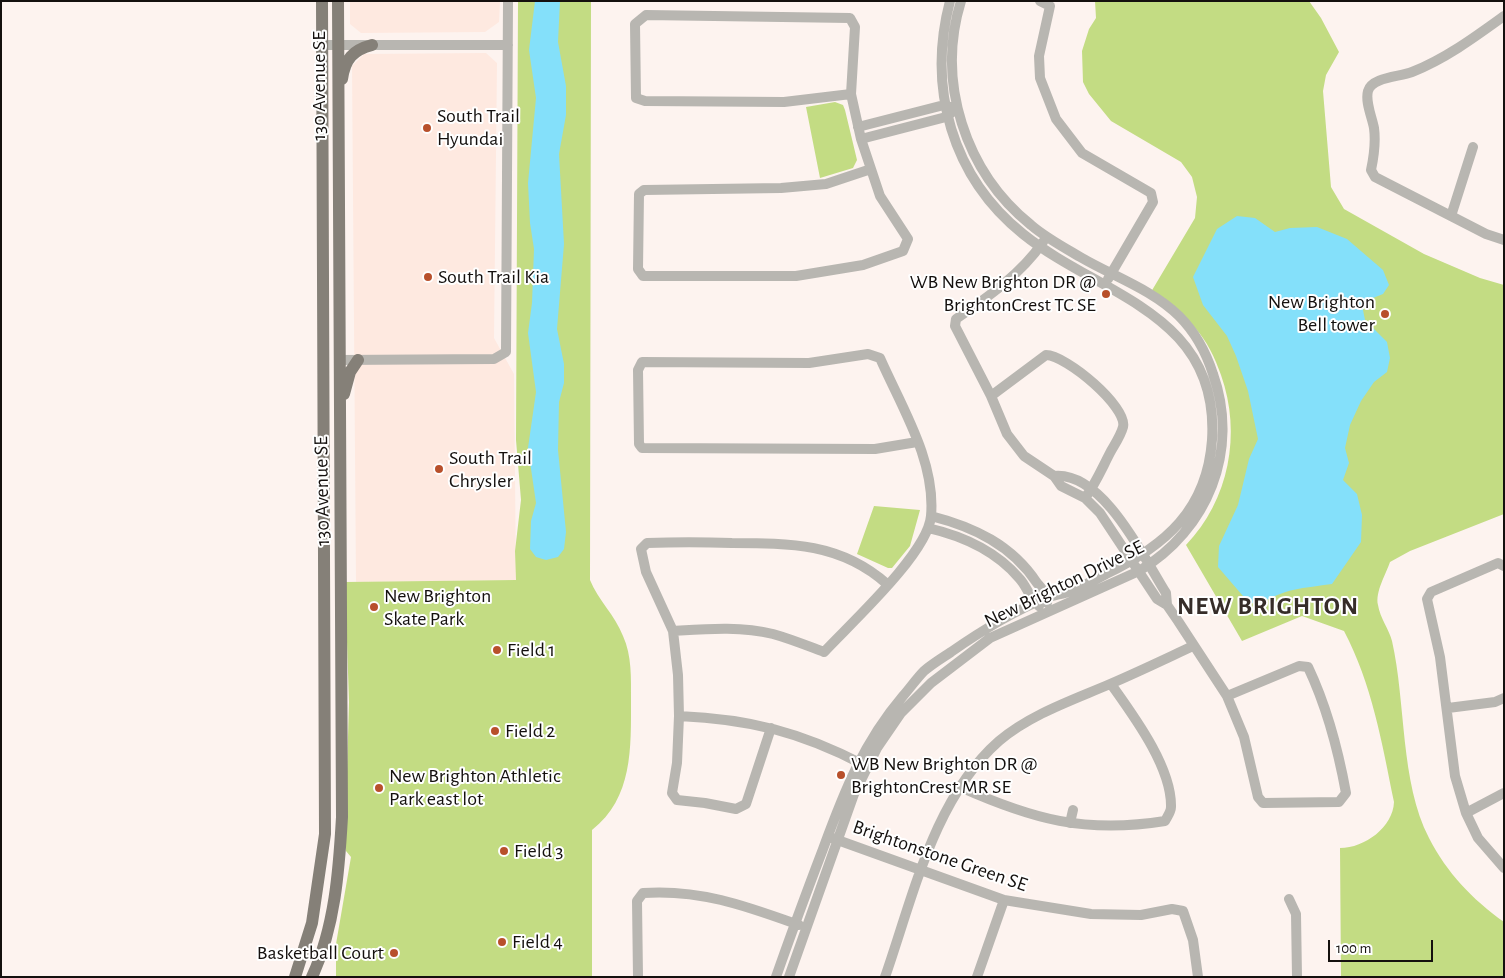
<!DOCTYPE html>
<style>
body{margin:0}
#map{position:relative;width:1505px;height:978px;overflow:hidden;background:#fdf3ef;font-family:"Alegreya Sans",sans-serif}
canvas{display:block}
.frame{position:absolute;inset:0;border:2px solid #14100e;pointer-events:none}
.scale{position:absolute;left:1328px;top:940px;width:105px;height:22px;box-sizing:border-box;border:2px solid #14100e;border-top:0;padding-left:6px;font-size:15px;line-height:18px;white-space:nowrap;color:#14100e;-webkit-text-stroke:4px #fff;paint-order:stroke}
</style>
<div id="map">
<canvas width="1505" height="978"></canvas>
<div class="frame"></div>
<div class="scale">100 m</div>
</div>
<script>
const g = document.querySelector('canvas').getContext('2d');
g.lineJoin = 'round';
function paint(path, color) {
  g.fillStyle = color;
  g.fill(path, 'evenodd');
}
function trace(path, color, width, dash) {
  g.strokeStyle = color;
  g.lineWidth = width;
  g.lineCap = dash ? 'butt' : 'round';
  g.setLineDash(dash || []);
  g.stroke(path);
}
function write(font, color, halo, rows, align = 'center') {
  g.font = font + ' "Alegreya Sans",sans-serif';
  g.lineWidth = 4;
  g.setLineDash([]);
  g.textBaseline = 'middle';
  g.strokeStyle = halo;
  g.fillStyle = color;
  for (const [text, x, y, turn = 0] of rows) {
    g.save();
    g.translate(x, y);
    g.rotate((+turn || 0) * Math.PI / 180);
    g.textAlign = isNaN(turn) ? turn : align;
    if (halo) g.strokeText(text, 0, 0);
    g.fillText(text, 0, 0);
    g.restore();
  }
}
paint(new Path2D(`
 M350,1H500L499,22L485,32L361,33L350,24Z
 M486,53L497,63L494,338L514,374L516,580L356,582L352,66L364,54Z`), '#fee9e0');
paint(new Path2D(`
 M518,1H591L590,580C598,600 615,615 623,636C632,656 631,678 631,700C631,748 633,798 592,830V977H336V944L351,857L346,851L345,843L349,702L345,582L516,580L515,551L521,500L516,440Z
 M1095,1H1309L1321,18L1339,52L1326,75L1323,91L1331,187L1344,209L1424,254L1480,278L1504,285V514L1410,551L1390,562C1386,574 1375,592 1378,605C1380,618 1389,629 1392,641C1406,702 1400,782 1429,838C1447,873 1472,899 1504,922V977H1341L1340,848C1365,848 1393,827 1394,802C1382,743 1372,684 1344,631L1302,616L1242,641L1186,545C1229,500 1242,434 1221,375C1215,358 1207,341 1195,328C1182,315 1165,304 1151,292L1195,218L1197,197L1192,177L1181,162L1111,121L1089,94L1083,82L1082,51L1089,29L1096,18Z
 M835,102L843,105L845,110L857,160L853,168L820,178L806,107Z
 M874,506L920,510L910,546L892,568H888L857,554Z`), '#c3dc83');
paint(new Path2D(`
 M535,1H560L558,42L566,86V115L559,154L564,244L557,329L564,364V383L559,402L558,450L566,532L564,549L558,557L546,560L536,557L530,549L531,521L536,503L528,448L536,392L528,333L532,303L534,249L530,223L528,183L536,98L529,50Z
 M1237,216L1255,218L1275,232L1290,228L1317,227L1347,239L1383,270L1389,285L1383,294L1368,300L1363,310L1365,320L1387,342L1390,358L1387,372L1374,382L1361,401L1350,425L1345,448L1349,463L1343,480L1357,494L1362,515L1361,542L1332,584C1319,586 1306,587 1293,590C1274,594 1268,603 1249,603L1218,567L1219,546L1238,505L1249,459L1258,439L1248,391L1236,356L1227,336L1203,305L1193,277L1217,229Z`), '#84e0fa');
trace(new Path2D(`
 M1040,1L1050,6L1039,56L1040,78L1056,119L1082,153L1151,193L1153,202L1108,279
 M1504,16C1475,37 1445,59 1412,72C1400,77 1372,77 1368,91C1365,102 1372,117 1374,128C1376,143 1374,156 1371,170L1375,177L1486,234L1504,240
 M322,45H508
 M851,94L784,102L645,101L636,98L635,24L646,15L850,18L855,27L851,94L861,139L880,196L908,239L903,251L863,265L796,276H643L638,269L639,194L644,190L781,188L826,184L871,169
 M858,127L944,105L950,107
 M861,139L946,117L951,113
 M1451,216L1473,147
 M1043,242C1021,274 988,297 956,319L955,326L991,396L1007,434L1024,456L1054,476L1061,486L1085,498L1100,513L1157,599L1167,605L1178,621L1227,696L1244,737L1258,797L1263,803L1339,802L1346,793C1338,749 1327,707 1308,667L1299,666L1227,696
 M340,360L494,359L506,352L508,1
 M991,396L1046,355C1066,355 1128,407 1123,427C1121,435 1115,444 1111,451C1102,468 1096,483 1085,498
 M1054,476C1103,471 1144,558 1166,593L1167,605
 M931,516C974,527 1012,545 1037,583C1042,589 1048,595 1047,603
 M928,528C963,536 995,550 1019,578C1027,586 1030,600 1039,606
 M1504,566L1498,563L1431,592L1427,599L1440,657L1455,776L1466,813L1478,838L1504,868
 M673,631C706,629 741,626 773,634C791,639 808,646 824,652C851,623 928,553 931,516C936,461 901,406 880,358L868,354L809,363L642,362L638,370L639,444L642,448L875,449L917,442
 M1448,708L1495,702L1504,698
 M679,716L678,675L673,631L646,572L641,549L647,543C675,542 703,542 732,543C790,543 841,543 887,584
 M771,728L746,804L736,809L705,803L677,800L672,793L677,763L679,716C749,719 801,732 864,765
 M960,787C1032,819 1085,834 1165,821C1167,817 1171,812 1171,807C1172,767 1133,715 1111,684
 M1466,813L1504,793
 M1070,823L1073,810
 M832,838L1004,900L1091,914L1141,915L1172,909L1183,911L1193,940L1198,977
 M1289,899L1296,914L1297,977
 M638,977L637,901L643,893C700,889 746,906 799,925
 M776,977C791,934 807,891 823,849C844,792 863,743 903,696C910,688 917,678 924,671C932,664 942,658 951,652C981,631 1012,612 1046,598C1054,595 1063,594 1071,591C1083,586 1095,580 1106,574C1165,546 1207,510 1212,440C1220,313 1100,296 1023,234C952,177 927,88 950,1
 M789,977L854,794L877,748L901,713L931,683L990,638L1139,571C1208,530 1240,450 1213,374C1206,352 1195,332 1179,316C1153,290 1113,276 1082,258C1065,248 1046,238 1031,225C965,172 936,82 961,1
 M885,977C913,897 934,798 999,741C1031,714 1073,700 1110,684C1138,672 1165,659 1193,646
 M977,977L1004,900`), '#b8b6b1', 10);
trace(new Path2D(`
 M342,79C345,59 353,50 372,45
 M344,394L350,372L358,360
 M295,977L312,923L325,834L322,1
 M312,977C335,927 339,870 342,817L338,1`), '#858078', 12);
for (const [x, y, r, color] of [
 [427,128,5,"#b8502b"],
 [428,277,5,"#b8502b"],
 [1106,294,5,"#b8502b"],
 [1385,314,5,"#b8502b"],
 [439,469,5,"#b8502b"],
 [374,607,5,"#b8502b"],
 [497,650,5,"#b8502b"],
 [495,731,5,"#b8502b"],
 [841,775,5,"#b8502b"],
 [379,788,5,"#b8502b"],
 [504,851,5,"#b8502b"],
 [502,942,5,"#b8502b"],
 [394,953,5,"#b8502b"]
]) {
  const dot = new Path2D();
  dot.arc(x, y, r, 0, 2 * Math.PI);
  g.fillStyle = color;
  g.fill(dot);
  trace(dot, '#fff', 2);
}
write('20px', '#14100e', '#fff', [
 ["130 Avenue SE",319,86,-90],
 ["130 Avenue SE",322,491,-91],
 ["New Brighton Drive SE",1064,584,-26],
 ["Brightonstone Green SE",940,856,19]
]);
write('20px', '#14100e', '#fff', [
 ["South Trail",437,116],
 ["Hyundai",437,139],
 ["South Trail Kia",438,277],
 ["WB New Brighton DR @",1096,282,"right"],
 ["BrightonCrest TC SE",1096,305,"right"],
 ["New Brighton",1375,302,"right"],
 ["Bell tower",1375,325,"right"],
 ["South Trail",449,458],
 ["Chrysler",449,481],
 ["New Brighton",384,596],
 ["Skate Park",384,619],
 ["Field 1",507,650],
 ["Field 2",505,731],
 ["WB New Brighton DR @",851,764],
 ["BrightonCrest MR SE",851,787],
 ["New Brighton Athletic",389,776],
 ["Park east lot",389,799],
 ["Field 3",514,851],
 ["Field 4",512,942],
 ["Basketball Court",384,953,"right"]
], 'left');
g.letterSpacing = '1px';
write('bold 25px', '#362d29', '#fff', [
 ["NEW BRIGHTON",1268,606]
]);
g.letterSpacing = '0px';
</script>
